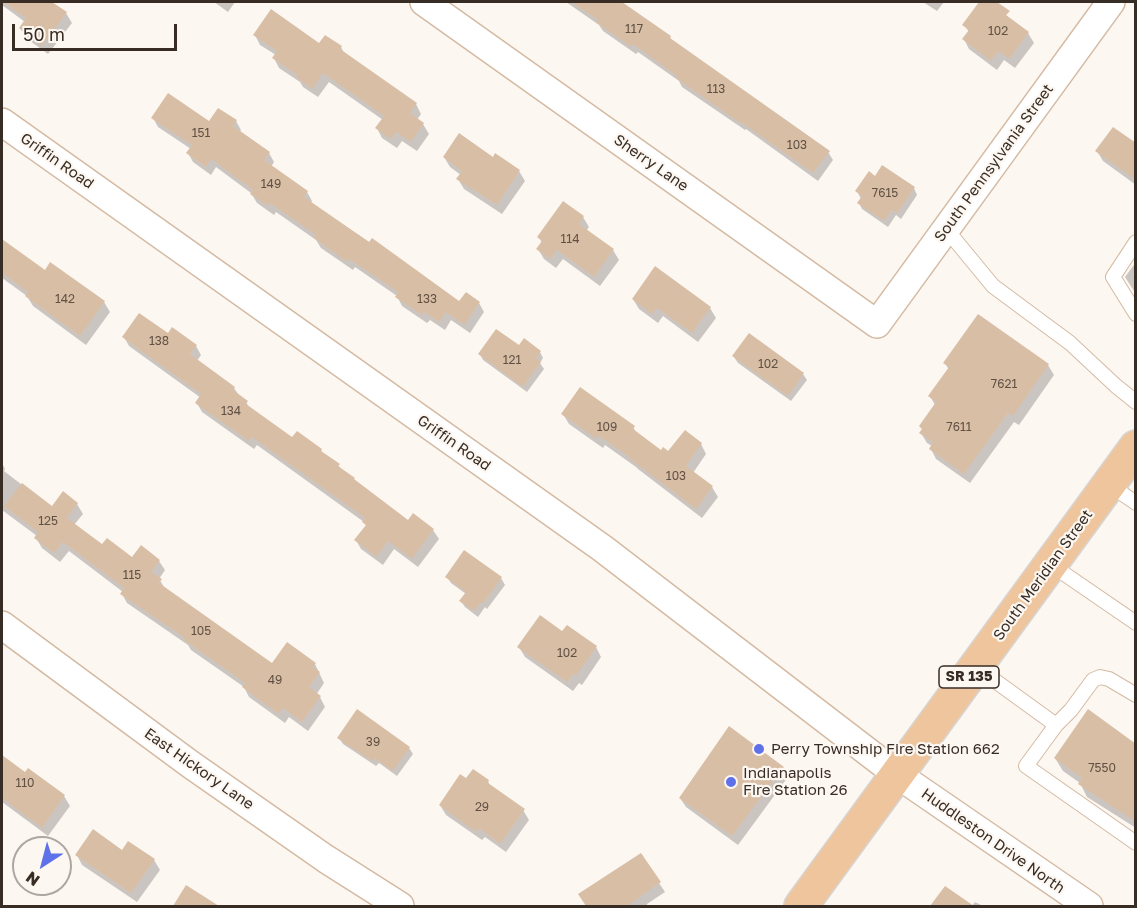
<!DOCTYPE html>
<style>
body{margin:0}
#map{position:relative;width:1137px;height:908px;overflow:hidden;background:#fdf7f2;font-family:"Golos Text",sans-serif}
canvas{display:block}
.frame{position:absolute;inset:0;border:3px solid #382d24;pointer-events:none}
.north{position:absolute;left:12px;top:836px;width:60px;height:60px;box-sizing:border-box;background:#fdf7f2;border:2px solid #aea6a0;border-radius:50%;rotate:216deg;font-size:16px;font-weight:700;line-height:24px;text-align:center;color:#382d24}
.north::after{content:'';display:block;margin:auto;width:21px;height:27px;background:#5f71e8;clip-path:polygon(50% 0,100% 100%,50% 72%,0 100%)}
.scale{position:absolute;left:12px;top:24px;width:165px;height:27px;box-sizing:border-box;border:3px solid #382d24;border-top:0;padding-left:8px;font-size:18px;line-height:21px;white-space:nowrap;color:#382d24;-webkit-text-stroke:4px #fdf7f2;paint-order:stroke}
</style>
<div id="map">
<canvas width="1137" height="908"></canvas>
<div class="frame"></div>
<div class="north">N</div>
<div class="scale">50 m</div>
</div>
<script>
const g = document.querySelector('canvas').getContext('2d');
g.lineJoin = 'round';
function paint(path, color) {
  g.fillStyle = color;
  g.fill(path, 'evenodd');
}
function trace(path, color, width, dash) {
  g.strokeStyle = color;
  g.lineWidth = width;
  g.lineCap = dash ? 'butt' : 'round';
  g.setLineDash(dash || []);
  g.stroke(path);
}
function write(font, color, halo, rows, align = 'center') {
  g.font = font + ' "Golos Text",sans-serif';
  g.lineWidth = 4.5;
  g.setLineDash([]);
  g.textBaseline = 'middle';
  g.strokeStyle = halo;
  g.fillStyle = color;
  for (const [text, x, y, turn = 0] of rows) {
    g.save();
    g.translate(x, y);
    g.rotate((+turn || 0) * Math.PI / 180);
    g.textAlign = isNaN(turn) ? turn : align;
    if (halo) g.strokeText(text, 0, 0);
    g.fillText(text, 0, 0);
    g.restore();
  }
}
paint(new Path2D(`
 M2,2H50L66,13L72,23L48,54L26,38L20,28L25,22L2,5Z
 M214,2H235L228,12Z
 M566,2H619L670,37L673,43L828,152L833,160L818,181L746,129L745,130L682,87L679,81L638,52L636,54L603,31L599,25Z
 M923,2H944L937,11Z
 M981,2H984L1028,33L1034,43L1015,68L1004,60L997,70L969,49L964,39L969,32L964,25Z
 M255,35L320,46L341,47L345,55L416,104L421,114L417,120L423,124L429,134L417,151L402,141L397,148L382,138L377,128L383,120L329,82L318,97L303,87L300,82L279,68L274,58L276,55L260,45Z
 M153,118L210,123L236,121L241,130L239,133L269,153L274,162L271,167L307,192L312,201L311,203L460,303L466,294L479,303L484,312L470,333L451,320L445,330L430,320L427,323L402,306L397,296L355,267L353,270L321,248L316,240L276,212L274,215L257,203L251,193L216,167L211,175L193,162L188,153L191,149L158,127Z
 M1136,145V185L1103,161L1097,151Z
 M444,157L494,159L519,171L525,181L502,214L464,189L458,179L461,175L450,167Z
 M875,178L914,188L917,195L901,219L896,215L888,227L862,209L859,203L861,199L857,191Z
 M583,217L589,227L586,231L613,250L619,260L600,286L563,259L556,268L544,259L538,249L542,243L539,237Z
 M2,241L45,272L104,302L110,312L86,345L33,306L27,296L2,278Z
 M1136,262V294L1125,277Z
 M633,299L710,308L716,318L698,342L663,316L658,323L639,309Z
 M168,335L196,346L201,355L197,361L234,388L240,397L246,402L250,409L292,440L321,450L324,455L338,465L341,469L356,483L409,522L433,530L439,539L418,567L394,549L383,565L361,549L356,540L367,527L364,522L257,445L254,449L202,412L197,403L201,398L129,346L124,337Z
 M519,347L540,352L543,358L540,363L544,369L527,392L483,360L480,354Z
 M734,357L803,374L807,380L791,401L738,363Z
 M945,363L1048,365L1054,375L1019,425L1014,422L970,483L936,459L931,449L932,446L927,443L921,433L935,405L930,396L949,370Z
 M563,414L633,427L637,434L661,452L668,453L701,444L706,454L693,473L712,487L718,497L702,518L638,469L636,467L605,445L603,448L569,424Z
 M2,463L5,469L4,471L52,508L77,504L83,514L74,525L102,547L133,559L159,561L165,570L159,579L166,590L273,665L288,644L315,664L324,683L316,695L320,697L325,707L308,731L289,717L285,723L249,697L244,687L191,650L188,645L127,603L122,594L123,592L69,551L60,562L42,548L36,538L37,536L2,510Z
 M447,577L501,578L505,585L487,609L485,607L478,617L465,607L461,601L466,594L451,583Z
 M563,633L596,647L601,657L582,685L579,683L573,691L525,657L519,647Z
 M339,738L409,748L413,754L397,776L379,763L376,766L343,744Z
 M1136,745V828L1087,797L1080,783L1063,771L1055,758Z
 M6,760L25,774L28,770L64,796L70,806L48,836L2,802V765Z
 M783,768L788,777L738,845L686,807L680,798Z
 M466,780L488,782L492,788L523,810L529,820L506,852L485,837L482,840L446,815L440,805Z
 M122,852L154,860L160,870L137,902L82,865L77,855Z
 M659,883L665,892L647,904V906H587L580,895Z
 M187,887L217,906H175Z
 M945,888L971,906H932Z
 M975,902L983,906H972Z`), '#0003');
paint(new Path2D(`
 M3,2H52L67,12L42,46L19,28L26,18Z
 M571,2H622L671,36L670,38L830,151L813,173L741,122L740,123L676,78L677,76L633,44L631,47L596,22L598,20Z
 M979,2H997L1010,11L1006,15L1029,32L1009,59L998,51L991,61L962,39L969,30L962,25Z
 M271,9L319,43L325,35L342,46L340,49L417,103L410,113L424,123L411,142L396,132L391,139L375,128L384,116L323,73L312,89L296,77L297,75L272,58L277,51L253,35Z
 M168,93L209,121L218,108L237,120L233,126L270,152L264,160L308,191L304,197L369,242L372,238L459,301L466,292L480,302L464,325L446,312L439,322L424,312L422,315L395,297L398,292L349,259L347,262L314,238L316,235L270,203L268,206L250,194L253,190L211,159L206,167L186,153L192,145L151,118Z
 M1113,127L1136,143V180L1095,151Z
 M459,133L493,157L495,153L520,170L497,205L456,179L462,171L443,157Z
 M882,165L915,187L897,213L892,210L884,221L857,203L862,196L855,191L869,171L875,176Z
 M563,201L584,216L579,224L614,249L594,277L557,250L550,259L536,249L542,241L537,237Z
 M2,239L45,270L50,262L105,301L80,336L25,296L28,292L2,273Z
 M655,266L711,307L692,333L657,308L652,314L632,299Z
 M139,313L168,333L172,327L197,345L190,354L235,387L233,390L248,401L246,404L292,437L297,431L322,449L321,451L340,464L338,466L355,478L354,479L408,520L413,513L434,529L412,559L388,541L377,557L354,540L366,525L362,522L365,518L252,437L249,441L195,403L201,394L122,337Z
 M978,314L1049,364L1013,416L1008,413L964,474L929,449L933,442L919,433L922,429L919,426L936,402L928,396L949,367L943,363Z
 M496,329L519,345L524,338L541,351L536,358L541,362L523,387L478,354Z
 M749,333L804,373L788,396L732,356Z
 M580,387L635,426L633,429L661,450L663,447L668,451L685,430L702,443L686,466L713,486L696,509L630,459L631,458L599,436L597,439L561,414Z
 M22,483L52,506L63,491L78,503L67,518L102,544L107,538L132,557L141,545L160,560L151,572L162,579L159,583L272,663L287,642L316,663L313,667L320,672L309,687L321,696L302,722L283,708L279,714L242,687L245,683L184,640L185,638L120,594L124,588L63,542L54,553L34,538L38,532L4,506Z
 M464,550L502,577L483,604L481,602L474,611L459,601L466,592L445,577Z
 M540,615L562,631L567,625L597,646L576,676L573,674L567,682L517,647Z
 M357,709L410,747L393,771L375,758L372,761L337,738Z
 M1088,709L1136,744V822L1078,784L1082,778L1054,758Z
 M729,726L784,767L732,836L679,798Z
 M2,755L25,772L28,768L65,795L42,828L2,798Z
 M473,769L489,780L488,783L525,809L500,844L479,828L476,832L439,805L460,774L466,778Z
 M93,829L122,850L128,841L155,859L131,893L75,855Z
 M641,853L661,882L627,906H586L578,894Z
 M186,885L219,906H173Z
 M945,886L974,906H930Z`), '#d9bea6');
const lane = new Path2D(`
 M946,229L993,286L1070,343L1116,386L1136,402
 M1136,242L1113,277L1136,314
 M1108,484L1136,503
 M1050,564L1136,623
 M976,667L1056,725L1026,766L1136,843
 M1056,725L1071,710L1093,680L1100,677L1109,679L1136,695`);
const street = new Path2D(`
 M424,2L877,324L1111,2
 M2,122L602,548L898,775L1089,906
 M2,625L190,764L326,859L400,906`);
const primary = new Path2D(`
 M801,906L1136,447`);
trace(lane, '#d4baa2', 16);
trace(street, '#d4baa2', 30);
trace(primary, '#d7d5d3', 36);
trace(lane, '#fff', 14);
trace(street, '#fff', 27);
trace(primary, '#eec59d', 33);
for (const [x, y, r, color] of [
 [759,749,6,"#5f71e8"],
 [731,782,6,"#5f71e8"]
]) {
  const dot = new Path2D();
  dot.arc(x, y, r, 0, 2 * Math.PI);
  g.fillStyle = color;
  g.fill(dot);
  trace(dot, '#fdf7f2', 2);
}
write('12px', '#605144', null, [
 ["117",634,29],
 ["102",998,31],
 ["113",716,89],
 ["151",201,133],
 ["103",797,145],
 ["149",271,184],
 ["7615",885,193],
 ["114",570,239],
 ["142",65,299],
 ["133",427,299],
 ["138",159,341],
 ["121",512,360],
 ["102",768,364],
 ["7621",1004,384],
 ["134",231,411],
 ["109",607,427],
 ["7611",959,427],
 ["103",676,476],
 ["125",48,521],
 ["115",132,575],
 ["105",201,631],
 ["102",567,653],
 ["49",275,680],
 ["39",373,742],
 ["7550",1102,768],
 ["110",25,783],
 ["29",482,807]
]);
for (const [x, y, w] of [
 [969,677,60]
]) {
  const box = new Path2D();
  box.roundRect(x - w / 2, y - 11, w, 22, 4.5);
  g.fillStyle = '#fdf7f2';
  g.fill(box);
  trace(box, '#382d24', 1.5);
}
write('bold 14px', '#382d24', null, [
 ["SR 135",969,677]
]);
write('15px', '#382d24', '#fdf7f2', [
 ["Griffin Road",57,161,35],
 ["Sherry Lane",651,163,35],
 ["South Pennsylvania Street",994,163,-54],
 ["Griffin Road",454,443,35],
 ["South Meridian Street",1043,575,-54],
 ["East Hickory Lane",199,769,35],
 ["Huddleston Drive North",993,841,35]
]);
write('15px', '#382d24', '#fdf7f2', [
 ["Perry Township Fire Station 662",771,749],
 ["Indianapolis",743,773],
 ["Fire Station 26",743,790]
], 'left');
</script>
